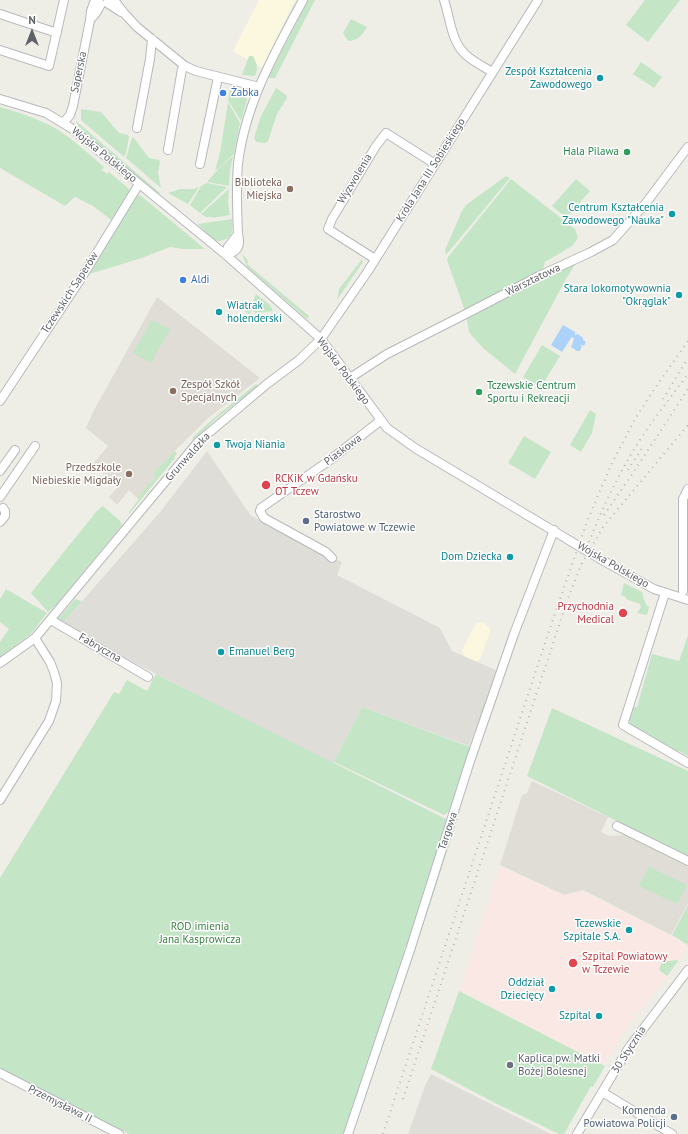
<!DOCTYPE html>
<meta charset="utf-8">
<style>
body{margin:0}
#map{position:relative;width:688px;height:1134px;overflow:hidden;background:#efeee6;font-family:"PT Sans",sans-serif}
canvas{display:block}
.north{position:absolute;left:12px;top:12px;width:40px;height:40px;-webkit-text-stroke:3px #fff;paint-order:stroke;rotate:0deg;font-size:11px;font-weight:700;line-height:16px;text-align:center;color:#5e6166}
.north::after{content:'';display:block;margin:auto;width:14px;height:18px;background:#5e6166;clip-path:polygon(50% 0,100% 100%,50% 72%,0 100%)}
</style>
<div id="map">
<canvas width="688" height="1134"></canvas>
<div class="north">N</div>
</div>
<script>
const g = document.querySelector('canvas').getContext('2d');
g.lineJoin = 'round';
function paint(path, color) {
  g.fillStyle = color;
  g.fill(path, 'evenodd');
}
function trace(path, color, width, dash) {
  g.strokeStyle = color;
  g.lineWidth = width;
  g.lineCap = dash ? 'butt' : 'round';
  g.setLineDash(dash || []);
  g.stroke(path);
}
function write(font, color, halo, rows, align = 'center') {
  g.font = font + ' "PT Sans",sans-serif';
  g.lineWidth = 3;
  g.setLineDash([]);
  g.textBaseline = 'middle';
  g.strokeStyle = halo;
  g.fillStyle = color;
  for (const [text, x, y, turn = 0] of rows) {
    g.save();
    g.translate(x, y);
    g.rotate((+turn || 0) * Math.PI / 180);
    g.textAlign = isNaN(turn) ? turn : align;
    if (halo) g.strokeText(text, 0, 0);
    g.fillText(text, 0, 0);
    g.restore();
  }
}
paint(new Path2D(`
 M259,0H295L262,68L233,51Z
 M482,622L490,628V633L480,659L478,661L475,662L465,657L462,651L475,625L477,623Z`), '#fcf7df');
paint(new Path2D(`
 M207,451L251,516L342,562L337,575L440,628L452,651L498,671L469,746L362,707L333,764L131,661L63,623L161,511Z
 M431,1074L551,1134H408L425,1086Z`), '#deddd8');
paint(new Path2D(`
 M157,297L260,378L207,419L154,472L156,476L137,498L129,490L117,505L109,497L119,486L92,465L108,446L86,428L94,410Z
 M532,781L608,817L601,832L609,836L624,835L688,867V903L671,935L583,890L564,895L500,865L522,795L527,793Z`), '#dfddd5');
paint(new Path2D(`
 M500,866L564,895L583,891L676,938L687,948L665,980L636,1015L604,1064L580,1051L578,1053L460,990Z`), '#fae8e4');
paint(new Path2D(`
 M308,0H315L275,78H268Z
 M645,0H680L648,42L626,25Z
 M351,19L367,27C363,35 357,41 348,41L343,33Z
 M249,56H253C256,63 259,67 255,76L242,75Z
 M641,62L662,77L654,88L633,74Z
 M276,88L286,95L287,98L277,114L268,141L265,143L256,142L254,138L261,116Z
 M230,89L240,96L247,98V100L241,121L228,100Z
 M228,102L240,123L234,154L215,171L220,153Z
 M0,107C21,113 42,120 60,131C76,142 90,155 104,167L102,170L107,174L109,172L129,189L130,192L111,220L93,206L75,197L65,206L0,168Z
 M81,109L101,112L119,133L128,135L129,137L126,153L124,157L81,120Z
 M76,121L160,193L158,195L79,129Z
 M132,138H134L149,158L159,160L160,162L158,173L161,188L126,158Z
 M233,156L230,171L229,186L207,182L220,167Z
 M506,176L510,178L446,255L445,250L462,211L466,205Z
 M511,179L575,229L578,238L572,246L545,262L543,269L465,311L447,260L448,257Z
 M576,179L590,191L566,218L552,206Z
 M207,183L227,187L200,213L190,205L201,186Z
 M199,187L188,204L168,193L180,189H193Z
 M229,189L228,203L230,215L213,218L212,217H206L201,214Z
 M140,195L205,249H183L170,247L139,259L86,275L136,197Z
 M232,219C232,223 233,228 232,232C230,239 221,243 214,240C208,237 203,229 198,224Z
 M242,254L247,259L248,262L247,264L309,316L307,319L247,267Z
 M362,259L363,262L337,300L339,289Z
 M577,262L566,279L515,374L483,348L472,336L469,332L467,319L536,282Z
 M256,294L270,305L273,311L255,313L252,310L249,315L242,308L249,302L252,304Z
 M152,320L170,329L151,363L133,353Z
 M542,345L560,356L541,387L523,377Z
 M256,384L258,386L217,418L194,440L192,438L215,417Z
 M590,410L596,414L592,433L581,452L570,445Z
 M524,436L551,452L535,479L508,463Z
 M175,451L177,454L174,457L175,458L129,514V512L139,499L137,498L156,476L153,473Z
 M103,506L120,521L122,525L57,604L48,612L31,593L96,512Z
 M624,583L642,592L646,605L649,607L647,615L637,613L641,607L640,604L626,599V597L621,595Z
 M6,589L47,613L31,634L0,657V642L9,629L0,622V599Z
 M75,599L82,601L62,624L58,619Z
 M688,635V756L679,751L675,752C665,746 635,734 630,724C628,718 631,711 632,706L637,707L652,654L679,661Z
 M156,674L448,820L428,884H426L425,886L427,888L408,947H405L404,949L407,951L385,1018L382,1017L381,1020L384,1022L366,1071L364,1070L363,1073L365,1074L345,1134H129L114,1126L113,1128L102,1120L0,1068V878L114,692L119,694L127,680L147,691Z
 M483,704L485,706L451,810L444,815L334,762L362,707L470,747L475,734Z
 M552,708L688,771V857L527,776Z
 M453,826H455C423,929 388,1032 353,1134H351Z
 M649,867L687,885L677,904L639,886Z
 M688,905V945L672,935Z
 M677,960L678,961L667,976L659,970L662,962Z
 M459,991L605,1066L593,1087L591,1086L564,1134H559L495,1103L431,1069Z`), '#c5e5c7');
paint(new Path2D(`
 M563,325L575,332V335L578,334L583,338V340L586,342L584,346L579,344L582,346L580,351H577L571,347L574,339L573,337L571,338L562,352L551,345Z`), '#acd2f9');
const minor = new Path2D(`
 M114,0L124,13L137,27L185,66L196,71L259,87
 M444,0C450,17 451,42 466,55C474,62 484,67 492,72
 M107,3L121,12
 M0,14L57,33
 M90,20L96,13L101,4
 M0,50L49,66L64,0
 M0,99L46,113L71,128L226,255L321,339L387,428L415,448L562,536
 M63,123L70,115L73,106L90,20L91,11L95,0
 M137,128L150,59L152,39
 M168,150L182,69L185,66
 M200,164L218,77
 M226,255C238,251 241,247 238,234C237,211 236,187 238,164C245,104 275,52 303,0
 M226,255L228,247L238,234
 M375,259L328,229L332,219L376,146L386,133L435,164
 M350,378L387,354L458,318L539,276L591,252L613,240L646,203L688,147
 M0,401L82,277L139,184
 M0,471L15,450
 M0,497L35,446
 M0,522L5,516V511L3,508
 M332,558L326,552L264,518L260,511L261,508L330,460L380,421
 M602,560L654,589L688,600
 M683,591V499L688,489
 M665,593L623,725L688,763
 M51,620L148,677
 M0,663L35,638L198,442L267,384L299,360L321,339L368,271L538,0
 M0,800L49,721L56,701L57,683L54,672L50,662L35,638
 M617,826L688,861
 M0,1073L119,1134
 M602,1092L672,1134
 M348,1134L410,950L470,761L514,634L554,530
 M577,1134L628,1049L688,970`);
trace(minor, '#b6b8bc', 10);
trace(minor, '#fff', 8);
trace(new Path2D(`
 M663,399L688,358
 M628,470L644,445
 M604,515L633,473L688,389
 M589,542C600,513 614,484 630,456C647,427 668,401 688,374
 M403,1099L567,601L582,563L603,527L688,425
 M383,1134L551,625L588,519L611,465L635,419L655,388L688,341`), '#b6b7b7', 2, [1, 5]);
const minorBridge = new Path2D(`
 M562,536L602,560`);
trace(minorBridge, '#b6b8bc', 10, []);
trace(minorBridge, '#fff', 8);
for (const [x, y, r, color] of [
 [600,78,4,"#0f9aa8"],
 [223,93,4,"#3f7fe0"],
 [627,152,4,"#2e9e5b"],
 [290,189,4,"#8d6e63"],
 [672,214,4,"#0f9aa8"],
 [183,280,4,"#3f7fe0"],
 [679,295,4,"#0f9aa8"],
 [219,312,4,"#0f9aa8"],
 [173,391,4,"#8d6e63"],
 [479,392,4,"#2e9e5b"],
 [217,445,4,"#0f9aa8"],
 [129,474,4,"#8d6e63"],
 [266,485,5,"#e0444e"],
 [306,521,4,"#5c6f8a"],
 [510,557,4,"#0f9aa8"],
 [623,613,5,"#e0444e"],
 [221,652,4,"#0f9aa8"],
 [629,930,4,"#0f9aa8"],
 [573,963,5,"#e0444e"],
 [552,989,4,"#0f9aa8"],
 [599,1016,4,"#0f9aa8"],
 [510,1065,4,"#6b7280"],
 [674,1117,4,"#5c6f8a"]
]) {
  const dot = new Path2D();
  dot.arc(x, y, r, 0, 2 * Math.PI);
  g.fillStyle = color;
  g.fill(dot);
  trace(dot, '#fff', 1.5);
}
write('11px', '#5e6166', '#fff', [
 ["Saperska",79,72,-78],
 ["Wojska Polskiego",104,155,39],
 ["Króla Jana III Sobieskiego",431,170,-58],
 ["Wyzwolenia",355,179,-59],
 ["Warsztatowa",533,280,-26],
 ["Tczewskich Saperów",70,293,-57],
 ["Wojska Polskiego",343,371,53],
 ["Piaskowa",343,450,-37],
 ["Grunwaldzka",188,457,-48],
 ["Wojska Polskiego",613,565,30],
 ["Fabryczna",100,648,30],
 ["Targowa",448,831,-72],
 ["30 Stycznia",629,1050,-57],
 ["Przemysława II",60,1104,27]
]);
write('11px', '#0d838f', '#fff', [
 ["Zespół Kształcenia",592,72],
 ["Zawodowego",592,85],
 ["Centrum Kształcenia",664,208],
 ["Zawodowego \"Nauka\"",664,221],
 ["Stara lokomotywownia",671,289],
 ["\"Okrąglak\"",671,302],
 ["Wiatrak",227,306,"left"],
 ["holenderski",227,319,"left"],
 ["Twoja Niania",225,445,"left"],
 ["Dom Dziecka",502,557],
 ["Emanuel Berg",229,652,"left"],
 ["Tczewskie",621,924],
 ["Szpitale S.A.",621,937],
 ["Oddział",544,983],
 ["Dziecięcy",544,996],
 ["Szpital",591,1016]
], 'right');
write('11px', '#366cbe', '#fff', [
 ["Żabka",231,93],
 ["Aldi",191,280]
], 'left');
write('11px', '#27864d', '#fff', [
 ["Hala Pilawa",619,152],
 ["Tczewskie Centrum",487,386,"left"],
 ["Sportu i Rekreacji",487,399,"left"]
], 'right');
write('11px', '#785e54', '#fff', [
 ["Biblioteka",282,183],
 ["Miejska",282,196],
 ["Zespół Szkół",181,385,"left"],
 ["Specjalnych",181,398,"left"],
 ["Przedszkole",121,468],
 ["Niebieskie Migdały",121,481]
], 'right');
write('11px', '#be3a42', '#fff', [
 ["RCKiK w Gdańsku",275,479],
 ["OT Tczew",275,492],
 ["Przychodnia",614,607,"right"],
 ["Medical",614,620,"right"],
 ["Szpital Powiatowy",582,957],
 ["w Tczewie",582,970]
], 'left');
write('11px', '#4e5e75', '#fff', [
 ["Starostwo",314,515],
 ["Powiatowe w Tczewie",314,528],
 ["Komenda",666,1111,"right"],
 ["Powiatowa Policji",666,1124,"right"]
], 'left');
write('11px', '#3b8043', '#fff', [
 ["ROD imienia",200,927],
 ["Jana Kasprowicza",200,940]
]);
write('11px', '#5b616d', '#fff', [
 ["Kaplica pw. Matki",518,1059],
 ["Bożej Bolesnej",518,1072]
], 'left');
</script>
